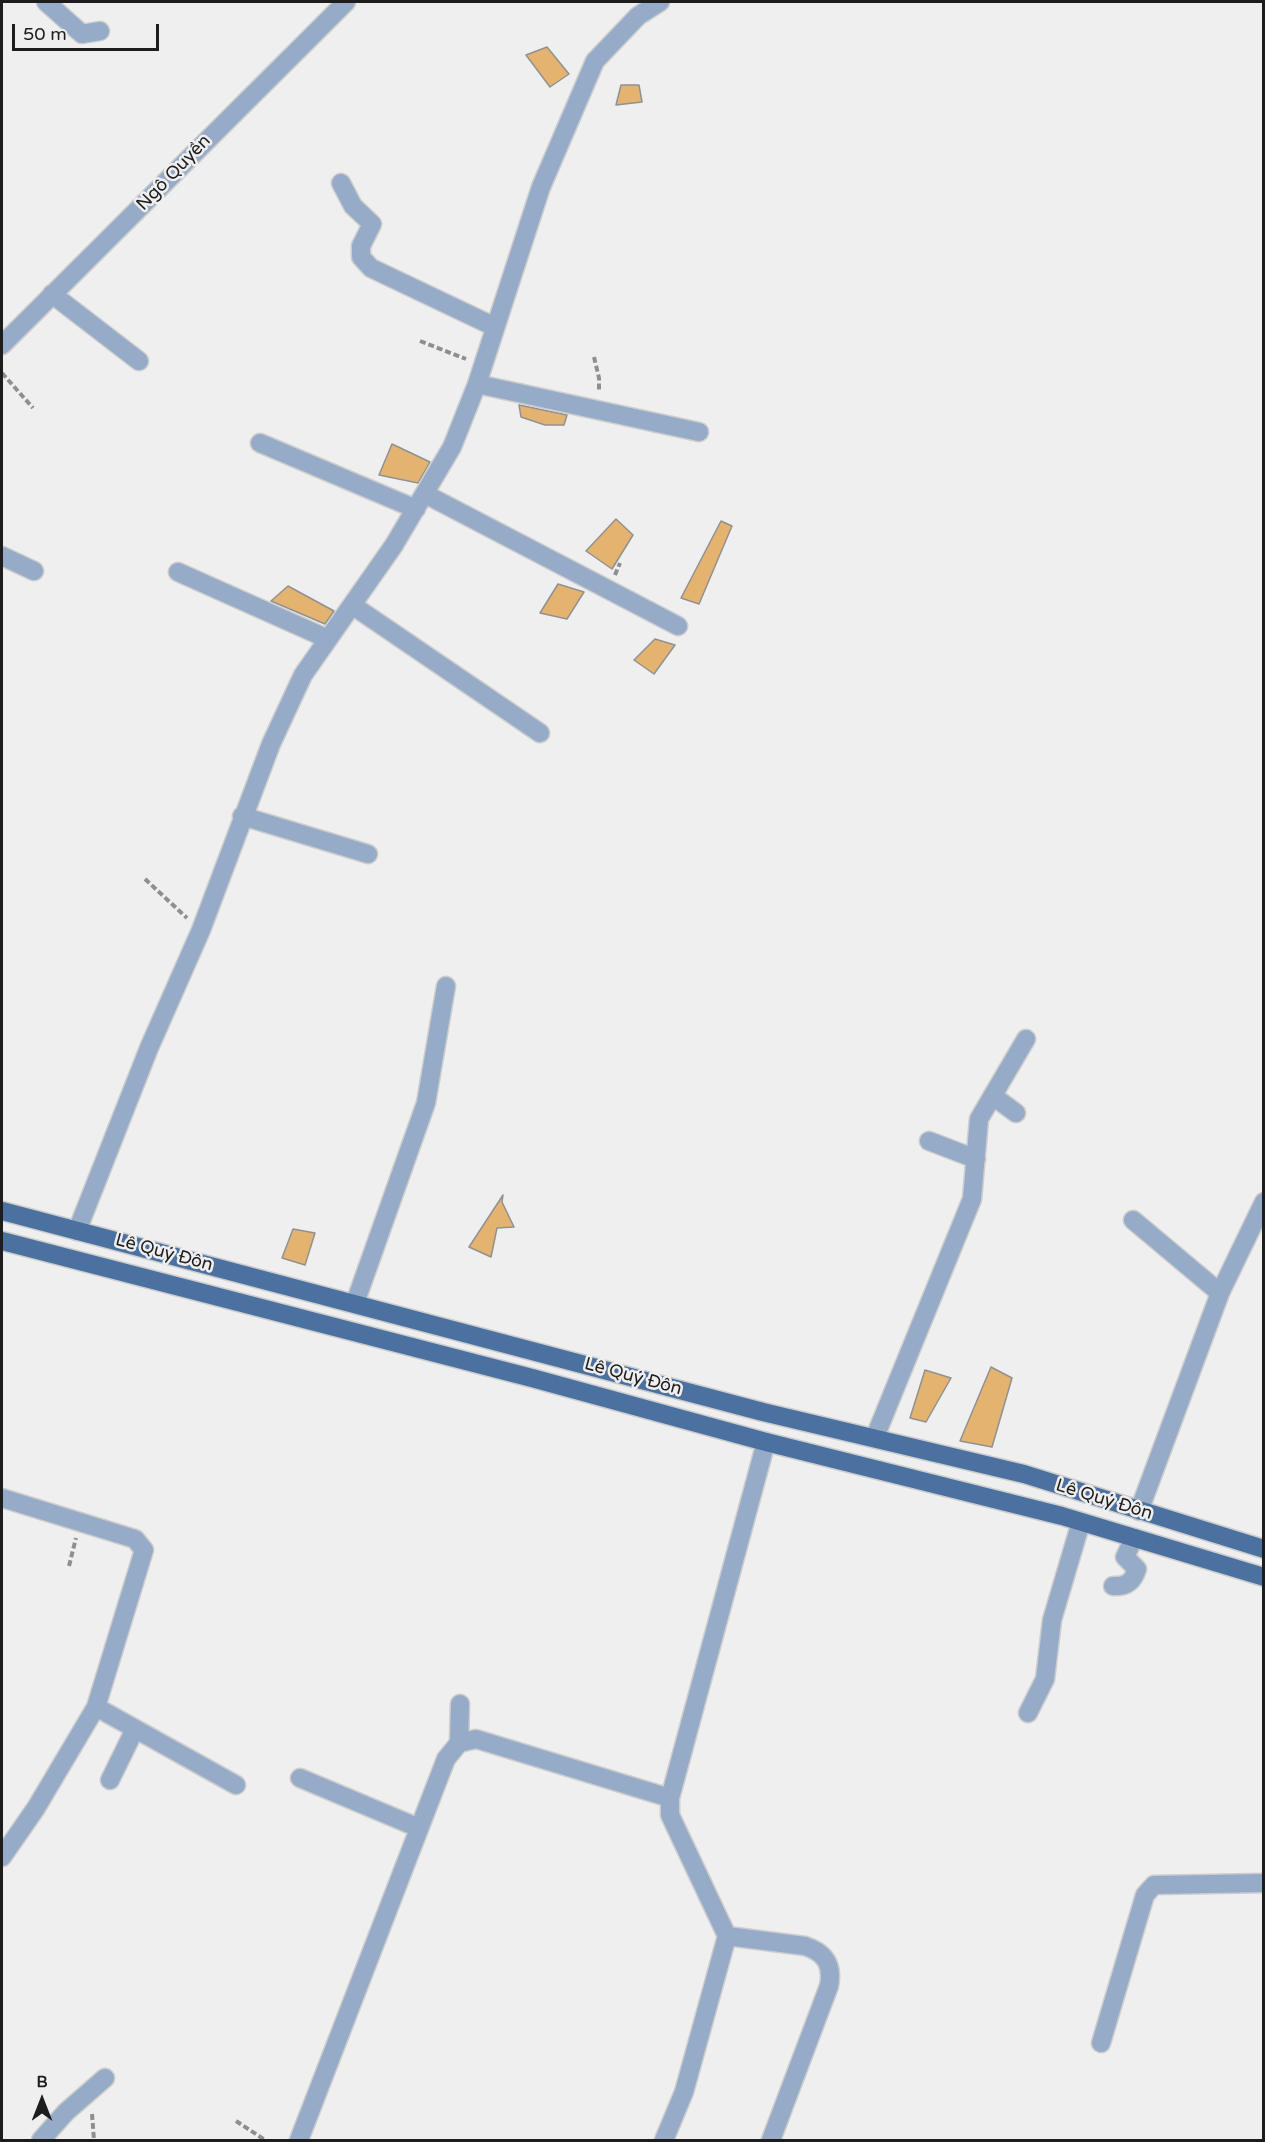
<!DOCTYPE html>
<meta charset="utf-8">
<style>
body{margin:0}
#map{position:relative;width:1265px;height:2142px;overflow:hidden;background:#efeff0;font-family:"Varela Round",sans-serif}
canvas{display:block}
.frame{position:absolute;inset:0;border:3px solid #1d1d1d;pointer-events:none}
.north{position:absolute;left:12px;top:2070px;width:60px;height:60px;-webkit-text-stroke:4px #efeff0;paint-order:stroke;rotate:0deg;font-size:16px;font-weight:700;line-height:24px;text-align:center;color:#1d1d1d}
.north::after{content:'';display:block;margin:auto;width:21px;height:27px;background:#1d1d1d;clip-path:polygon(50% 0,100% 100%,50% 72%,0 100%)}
.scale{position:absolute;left:12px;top:24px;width:147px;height:27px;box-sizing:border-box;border:3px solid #1d1d1d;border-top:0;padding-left:8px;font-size:18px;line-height:21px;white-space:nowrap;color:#1d1d1d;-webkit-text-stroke:4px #efeff0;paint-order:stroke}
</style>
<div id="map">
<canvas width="1265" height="2142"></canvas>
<div class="frame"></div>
<div class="north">B</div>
<div class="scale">50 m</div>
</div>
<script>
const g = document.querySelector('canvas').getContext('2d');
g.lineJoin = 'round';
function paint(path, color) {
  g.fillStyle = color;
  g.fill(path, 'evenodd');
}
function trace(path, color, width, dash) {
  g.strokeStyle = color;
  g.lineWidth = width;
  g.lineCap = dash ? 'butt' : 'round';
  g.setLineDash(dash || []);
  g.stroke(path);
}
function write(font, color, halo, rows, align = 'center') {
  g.font = font + ' "Varela Round",sans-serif';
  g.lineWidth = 5;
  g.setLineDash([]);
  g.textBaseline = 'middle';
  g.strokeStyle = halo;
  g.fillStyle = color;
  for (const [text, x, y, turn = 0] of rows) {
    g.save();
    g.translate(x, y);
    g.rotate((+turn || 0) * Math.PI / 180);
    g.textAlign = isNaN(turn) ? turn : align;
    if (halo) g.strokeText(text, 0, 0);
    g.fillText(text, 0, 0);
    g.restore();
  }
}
const building = new Path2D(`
 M547,47L569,74L550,87L526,55Z
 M621,85H639L642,102L616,105Z
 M519,405L567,415L564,425H545L521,417Z
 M392,444L430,462L418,483L379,475Z
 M616,519L633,535L612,569L586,551Z
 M721,521L732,526L699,604L681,598Z
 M558,584L584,592L567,619L540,613Z
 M288,586L334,611L325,624L271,601Z
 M655,639L675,645L654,674L634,660Z
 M503,1195L502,1202L514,1227L497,1228L491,1257L469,1247Z
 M293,1229L315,1233L305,1265L282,1258Z
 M991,1367L1012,1378L992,1447L960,1441Z
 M925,1370L951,1378L926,1422L910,1418Z`);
paint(building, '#e5b370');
trace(building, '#919190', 1.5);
const minor = new Path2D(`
 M46,2L82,34L100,31
 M341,183L353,206L372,224L361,246V257L371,268L495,327
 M52,294L139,361
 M2,345L346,2
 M477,384L699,432
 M260,443L416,509
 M425,494L678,626
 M2,556L34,571
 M178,572L328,639
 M352,605L540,733
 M242,816L368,854
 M993,1096L1016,1113
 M929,1141L976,1159
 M1133,1220L1220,1293
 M77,1231L149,1048L201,930L271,744L303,675L394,545L452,447L477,384L541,187L595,61L638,16L660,2
 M355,1303L426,1103L446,986
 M875,1437L972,1199L979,1119L1026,1039
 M2,1498L135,1539L144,1550L96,1707L36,1808L2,1857
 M1139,1511L1220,1293L1264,1202
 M1113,1586C1126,1587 1133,1582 1137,1569L1125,1557L1134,1538
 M96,1707L236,1785
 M1028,1713L1045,1679L1052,1620L1081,1522
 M459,1743L460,1704
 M300,1778L419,1828
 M110,1780L135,1729
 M727,1936L805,1946C826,1953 833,1965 829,1986L771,2140
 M1101,2043L1145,1895L1154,1885L1264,1883
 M41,2140L66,2112L105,2078
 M299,2140L446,1759L459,1743L476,1739L670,1798
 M664,2140L684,2092L727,1936L670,1815V1798L766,1442`);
const major = new Path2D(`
 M2,1211L763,1412L1024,1474L1264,1549
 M2,1241L532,1378L766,1442L1062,1516L1264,1577`);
trace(minor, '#cdcdce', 21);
trace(major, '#cdcdce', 21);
trace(new Path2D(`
 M420,341L466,359
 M594,357L599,378V392
 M2,373L33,408
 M615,575L620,563
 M145,879L187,918
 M69,1566L76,1538
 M92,2114L94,2140
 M236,2121L265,2140`), '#8f8f8f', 4, [6, 3]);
trace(minor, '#96abc7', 18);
trace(major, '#4b71a1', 18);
write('18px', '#1d1d1d', '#efeff0', [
 ["Ngô Quyền",174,173,-46],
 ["Lê Quý Đôn",164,1253,15],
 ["Lê Quý Đôn",633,1377,15],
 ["Lê Quý Đôn",1104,1500,17]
]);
</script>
